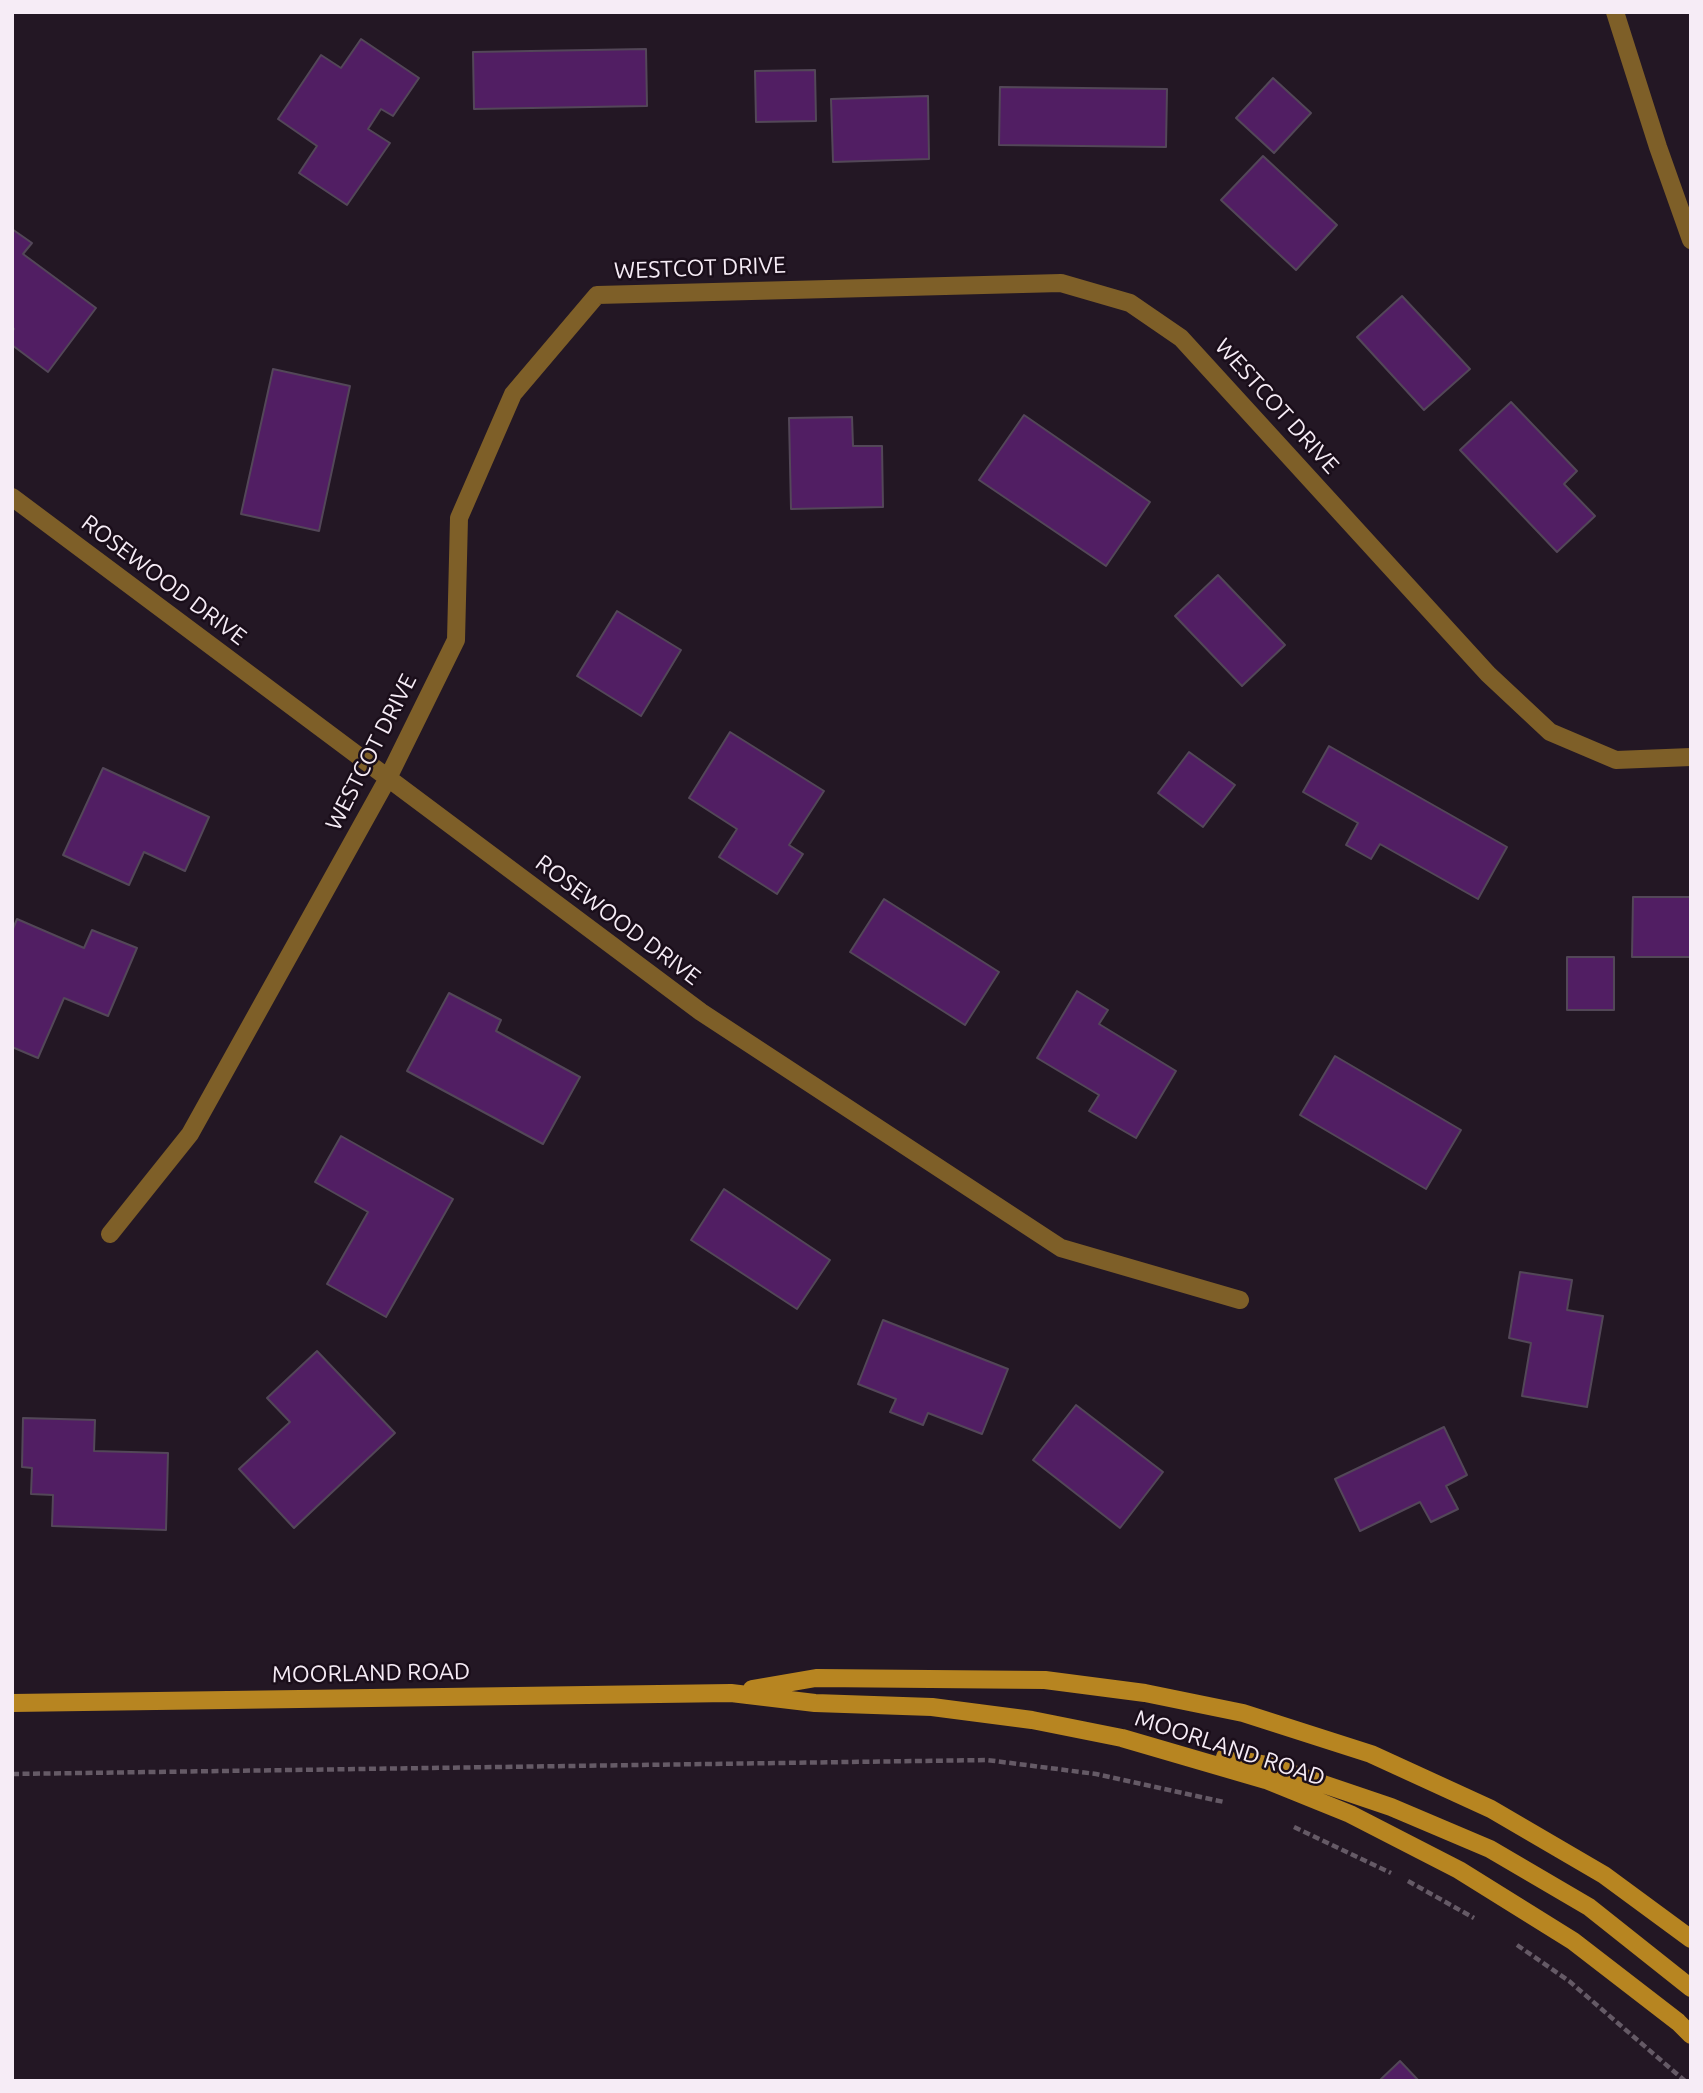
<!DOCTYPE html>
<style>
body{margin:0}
#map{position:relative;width:1703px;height:2093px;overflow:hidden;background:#231724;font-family:Ubuntu,sans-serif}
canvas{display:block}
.frame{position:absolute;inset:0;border:14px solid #f6ecf6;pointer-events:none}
</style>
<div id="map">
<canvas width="1703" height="2093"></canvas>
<div class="frame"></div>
</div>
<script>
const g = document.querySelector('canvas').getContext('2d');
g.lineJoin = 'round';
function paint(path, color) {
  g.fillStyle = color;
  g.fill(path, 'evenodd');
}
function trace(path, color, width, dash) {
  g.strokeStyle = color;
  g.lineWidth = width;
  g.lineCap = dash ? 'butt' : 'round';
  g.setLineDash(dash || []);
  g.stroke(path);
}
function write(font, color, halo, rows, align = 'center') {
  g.font = font + ' Ubuntu,sans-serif';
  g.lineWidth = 5;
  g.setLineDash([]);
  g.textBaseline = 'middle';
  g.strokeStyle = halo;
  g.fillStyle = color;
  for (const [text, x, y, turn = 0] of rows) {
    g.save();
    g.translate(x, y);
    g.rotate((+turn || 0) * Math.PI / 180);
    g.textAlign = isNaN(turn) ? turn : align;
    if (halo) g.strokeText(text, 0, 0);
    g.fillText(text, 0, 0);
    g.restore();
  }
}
const building = new Path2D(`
 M361,39L419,78L393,116L381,109L368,129L390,143L347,205L299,173L317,146L278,119L321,55L341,68Z
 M646,49L647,106L474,109L473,52Z
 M815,70L816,121L756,122L755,71Z
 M1273,78L1311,113L1274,153L1236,118Z
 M1000,87L1167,89L1166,147L999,145Z
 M928,96L929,159L833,162L831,99Z
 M1263,156L1337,225L1296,270L1221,200Z
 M12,229L32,243L23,254L96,308L48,372L12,345V332L14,329L12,327Z
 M1402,296L1470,369L1424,410L1357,337Z
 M273,369L350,386L319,531L241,514Z
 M1511,402L1577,471L1564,484L1595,516L1557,552L1460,450Z
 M1024,415L1150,502L1106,566L979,480Z
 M852,417L853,446H882L883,507L791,509L789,418Z
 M1218,575L1285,645L1242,686L1175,616Z
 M617,611L681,650L641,716L577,676Z
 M730,732L824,791L789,845L803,854L777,894L719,857L737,829L689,798Z
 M1329,746L1507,847L1478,899L1380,844L1371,859L1346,845L1358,823L1303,792Z
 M1189,752L1235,785L1203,827L1158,793Z
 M103,768L209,817L185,871L144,852L129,885L63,855Z
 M1633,897H1691V957H1632Z
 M884,899L999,972L965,1025L850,952Z
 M17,919L84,948L92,930L137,948L108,1016L64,998L38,1058L12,1047V931Z
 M1567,957H1614V1010H1567Z
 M1077,991L1108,1010L1099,1024L1176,1071L1136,1138L1089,1111L1099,1095L1037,1058Z
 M449,993L501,1020L496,1031L580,1077L543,1144L407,1071Z
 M1335,1056L1461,1130L1426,1189L1300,1115Z
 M341,1136L453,1199L386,1317L327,1284L368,1212L315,1182Z
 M724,1189L830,1260L797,1309L691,1240Z
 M1520,1272L1572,1280L1567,1310L1603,1316L1587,1407L1522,1396L1531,1343L1509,1338Z
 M883,1320L1008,1369L982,1434L928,1413L923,1425L890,1412L896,1399L858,1384Z
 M317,1351L395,1433L294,1528L239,1469L290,1422L267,1398Z
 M1076,1405L1163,1472L1120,1528L1033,1460Z
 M23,1418L95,1420L94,1451L168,1453L166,1530L52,1526L53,1495L31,1494L32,1468L22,1467Z
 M1444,1427L1467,1475L1446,1486L1458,1509L1431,1522L1420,1502L1360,1531L1335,1479Z
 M1400,2061L1419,2081H1379Z`);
paint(building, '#511e63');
trace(building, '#534758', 2);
trace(new Path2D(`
 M12,1774L987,1760L1096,1774L1224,1802
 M1294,1827L1391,1873
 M1408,1881L1474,1918
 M1517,1945L1569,1981L1685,2081`), '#655a66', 4.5, [7, 3.5]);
trace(new Path2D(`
 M1615,12L1658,147L1691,240
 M12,497L701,1012L1061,1248L1240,1300
 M110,1234L190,1134L388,778L456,640L459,518L513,394L597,295L1061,283L1130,303L1181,338L1488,674L1550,732L1616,760L1691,757`), '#7e5f28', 18);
trace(new Path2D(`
 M752,1689L816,1678L1045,1680L1145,1693L1243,1713L1371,1754L1491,1809L1604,1875L1691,1939
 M12,1703L731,1693L815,1703L932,1707L1032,1720L1122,1738L1266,1780L1350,1814L1459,1870L1573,1941L1678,2022L1691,2035
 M1225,1757L1267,1765L1391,1807L1490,1849L1589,1907L1691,1988`), '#b78521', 18);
write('23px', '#f6ecf6', '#1a0e1a', [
 ["WESTCOT DRIVE",700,268,-2],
 ["WESTCOT DRIVE",1277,406,48],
 ["ROSEWOOD DRIVE",164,580,37],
 ["WESTCOT DRIVE",371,752,-63],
 ["ROSEWOOD DRIVE",618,920,37],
 ["MOORLAND ROAD",371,1673,-1],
 ["MOORLAND ROAD",1230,1748,18]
]);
</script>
